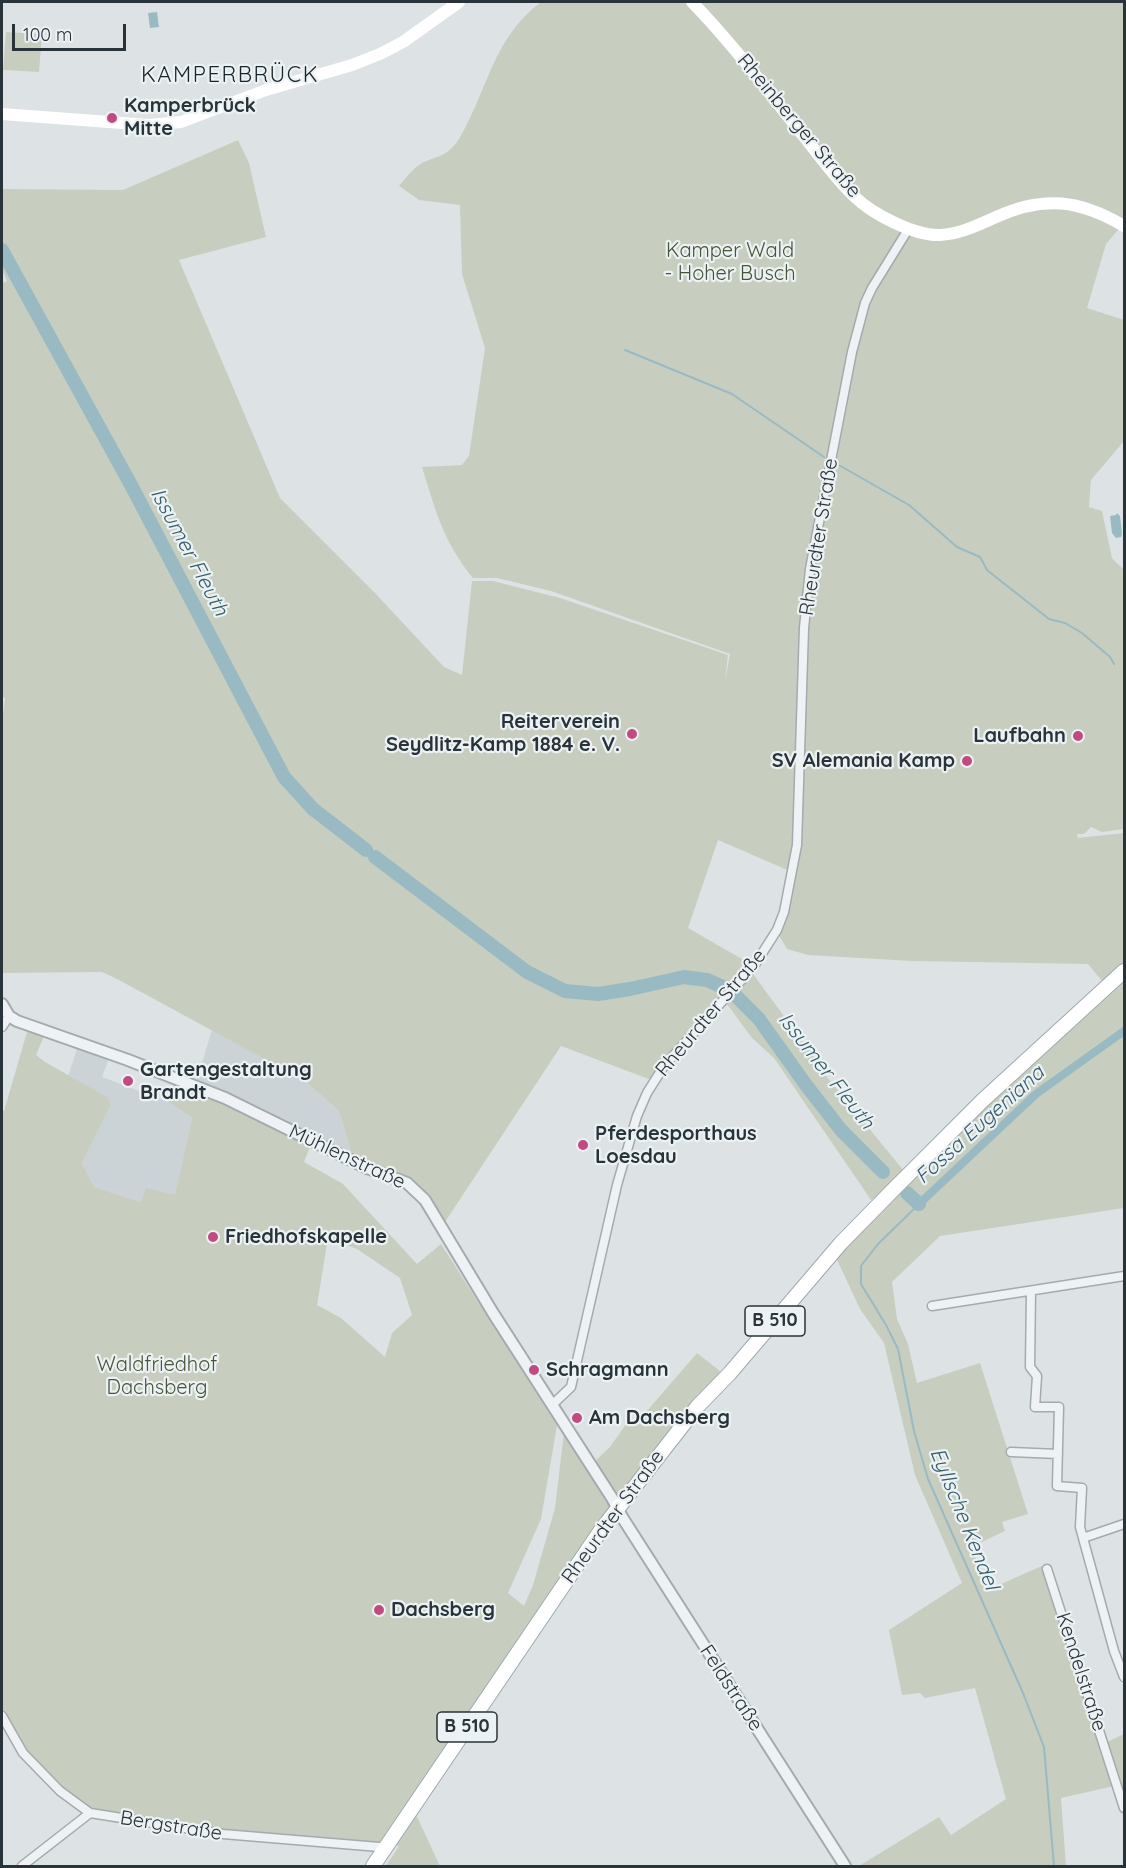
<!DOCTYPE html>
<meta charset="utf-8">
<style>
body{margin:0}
#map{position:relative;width:1126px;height:1868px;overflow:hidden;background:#dde3e5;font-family:Quicksand,sans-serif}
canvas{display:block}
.frame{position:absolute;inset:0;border:3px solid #28343a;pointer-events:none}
.scale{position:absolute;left:12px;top:24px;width:114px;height:27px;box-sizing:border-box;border:3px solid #28343a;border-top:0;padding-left:8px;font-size:18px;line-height:21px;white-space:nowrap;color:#28343a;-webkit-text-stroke:4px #ecf1f3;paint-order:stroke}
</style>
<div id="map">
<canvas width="1126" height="1868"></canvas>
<div class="frame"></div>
<div class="scale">100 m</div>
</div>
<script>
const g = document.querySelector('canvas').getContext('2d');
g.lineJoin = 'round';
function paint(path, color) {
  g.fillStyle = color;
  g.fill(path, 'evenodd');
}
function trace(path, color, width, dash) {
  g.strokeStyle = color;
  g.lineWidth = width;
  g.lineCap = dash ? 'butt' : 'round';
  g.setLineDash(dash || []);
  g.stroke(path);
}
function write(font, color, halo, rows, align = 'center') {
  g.font = font + ' Quicksand,sans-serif';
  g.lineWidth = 4.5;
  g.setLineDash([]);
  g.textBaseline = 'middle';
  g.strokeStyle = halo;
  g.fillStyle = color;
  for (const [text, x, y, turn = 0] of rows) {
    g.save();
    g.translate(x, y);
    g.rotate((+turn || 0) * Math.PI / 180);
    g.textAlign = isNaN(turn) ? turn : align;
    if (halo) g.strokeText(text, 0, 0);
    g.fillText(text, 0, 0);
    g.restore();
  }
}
paint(new Path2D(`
 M212,1030L305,1081L339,1111L353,1158L196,1082Z
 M78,1046L105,1057L108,1061L102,1077L168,1102L192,1118L175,1196L141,1202L94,1187L82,1163L111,1105L68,1076Z`), '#cbd3d6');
paint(new Path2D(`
 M541,2H1124V222L1120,223L1118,230L1106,244L1087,308L1124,320V441L1091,480L1089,507L1102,511L1112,558L1124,570V829L1102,832L1091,827L1084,834H1077L1078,838L1124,833V1208L940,1236L892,1282L897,1319L908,1344L917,1383L980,1363L1028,1514L1002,1522L1005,1531L971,1547L990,1589L1044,1565L1114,1786L1061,1798L1066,1866H859L939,1817L951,1835L1006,1799L975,1688L925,1698L920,1693L902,1695L889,1630L962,1583L915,1475L884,1343L860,1309L833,1251L882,1213L906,1178L871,1200L774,1058L752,1038L724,1000L654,1081L561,1046L443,1225C439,1217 437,1206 432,1199C410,1170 382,1173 353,1158L339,1111L305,1081L119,980L102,972L2,973V722L5,698L2,697V283L7,281L2,270V189L123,190L238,140L249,163L266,237L179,260L280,498L375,593L444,667L462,675L472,581H493L560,598L728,655L725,681L730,654L551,591L497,578H473C443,541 436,512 422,467L462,465L469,456L485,348L462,274L460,205L419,200L399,186C405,179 413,168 422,163C439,155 447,157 459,139C488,90 492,39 541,2ZM718,840L792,872L777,932L787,949L808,955L912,961L1088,964L1107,987L908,1176L822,1071L820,1065L750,970L754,966L688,928Z
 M6,32L42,34L39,72L3,70Z
 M27,1032L44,1036L36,1055L45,1062L107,1097L111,1105L82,1163L94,1187L141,1202L146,1188L175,1195L192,1118L168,1102L174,1083L229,1105L310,1147L304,1162L343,1184L417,1264L441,1244L557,1425L541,1519L508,1593L524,1606L533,1585L555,1508L564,1432L606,1493L590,1466L610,1447L629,1420L634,1426L697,1353L720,1371L697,1407L412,1806L440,1866H386L399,1846L221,1831L94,1813L54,1782L24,1749L2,1711V1111H4ZM328,1238L357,1249L400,1278L412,1315L392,1333L385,1357L341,1318L317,1305Z
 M1124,1734V1799L1107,1742Z`), '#c7cebf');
paint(new Path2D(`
 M157,12L159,27L150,28L148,13Z
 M1117,513L1120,516L1122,534L1121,537L1116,538L1112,533L1110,516L1116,515Z`), '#9abac3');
trace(new Path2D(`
 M625,350L732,394L824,457
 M837,464L909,505L957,547L980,557L987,570L1049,619L1065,623L1082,633L1110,657L1114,664
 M919,1204L878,1244L861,1266V1284L886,1325L898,1349L914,1431L928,1479L1023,1693L1044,1747L1054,1866`), '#9abac3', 2);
trace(new Path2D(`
 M919,1204L1036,1094L1124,1031`), '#9abac3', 8);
trace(new Path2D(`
 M2,250L131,485L284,777L313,809L366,850
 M375,857L527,972L565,991L598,994L630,989L684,977L707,980L723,987
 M736,996L759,1019L806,1085L841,1130L883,1172
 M907,1193L919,1204`), '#9abac3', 14);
const minor = new Path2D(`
 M2,1027L9,1016
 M1031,1291L1030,1367L1037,1376L1035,1407H1059L1057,1486L1082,1488L1080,1527L1083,1538L1124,1524
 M932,1306L1124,1276
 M552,1405L571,1387L617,1185L637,1116L647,1093L664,1066L754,966L777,930L784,912L797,845L804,628L810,569L852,352L865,303L872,288L909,228
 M1011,1452L1058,1454
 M1083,1538L1114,1651L1124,1677
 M1047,1569L1124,1808
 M2,1716L23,1753L60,1791L90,1813L223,1834L379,1847L383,1849
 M22,1866L90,1813`);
const tertiary = new Path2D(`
 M2,1004L9,1016L17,1021L128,1060L225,1098L367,1168L407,1183L425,1200L493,1313L612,1498L622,1517L845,1866`);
const primary = new Path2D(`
 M373,1866L601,1530L697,1407L730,1373L841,1243L891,1192L982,1101L1124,971`);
trace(minor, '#a3abae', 11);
trace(tertiary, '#a3abae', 14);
trace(primary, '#9daab0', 16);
trace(minor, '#eff2f4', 8);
trace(tertiary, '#eff2f4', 10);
trace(new Path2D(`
 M692,2C732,43 766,89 802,134C819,155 835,178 855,197C872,214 915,236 940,235C960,234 978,225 996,217C1044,195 1080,200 1124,226
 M2,114L149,125L181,122L266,90L352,65L380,54L403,42L459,2`), '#fff', 12);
trace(primary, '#fff', 14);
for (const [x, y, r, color] of [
 [112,118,6,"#c14b81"],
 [632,734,6,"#c14b81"],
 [1078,736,6,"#c14b81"],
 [967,761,6,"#c14b81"],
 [128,1081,6,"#c14b81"],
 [583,1145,6,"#c14b81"],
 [213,1237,6,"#c14b81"],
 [534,1370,6,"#c14b81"],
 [577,1418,6,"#c14b81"],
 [379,1610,6,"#c14b81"]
]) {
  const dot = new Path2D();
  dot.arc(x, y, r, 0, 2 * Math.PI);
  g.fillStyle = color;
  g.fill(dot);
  trace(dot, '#ecf1f3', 2);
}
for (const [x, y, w] of [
 [775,1321,60],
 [467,1727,60]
]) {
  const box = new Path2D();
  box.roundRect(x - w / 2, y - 15, w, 30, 4.5);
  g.fillStyle = '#ecf1f3';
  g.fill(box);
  trace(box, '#28343a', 1.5);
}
write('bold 18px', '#28343a', null, [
 ["B 510",775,1321],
 ["B 510",467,1727]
]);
write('bold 20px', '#28343a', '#ecf1f3', [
 ["Kamperbrück",124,106],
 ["Mitte",124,129],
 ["Reiterverein",620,722,"right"],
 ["Seydlitz-Kamp 1884 e. V.",620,745,"right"],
 ["Laufbahn",1066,736,"right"],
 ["SV Alemania Kamp",955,761,"right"],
 ["Gartengestaltung",140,1070],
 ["Brandt",140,1093],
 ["Pferdesporthaus",595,1134],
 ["Loesdau",595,1157],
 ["Friedhofskapelle",225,1237],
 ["Schragmann",546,1370],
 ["Am Dachsberg",589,1418],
 ["Dachsberg",391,1610]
], 'left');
write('20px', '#28343a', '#ecf1f3', [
 ["Rheinberger Straße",799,126,50],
 ["Rheurdter Straße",819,537,-81],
 ["Rheurdter Straße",711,1013,-50],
 ["Mühlenstraße",347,1157,25],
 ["Rheurdter Straße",613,1517,-54],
 ["Kendelstraße",1081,1672,72],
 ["Feldstraße",731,1688,57],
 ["Bergstraße",171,1826,9]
]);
write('20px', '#455536', '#ecf1f3', [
 ["Kamper Wald",730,251],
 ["- Hoher Busch",730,274],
 ["Waldfriedhof",157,1365],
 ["Dachsberg",157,1388]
]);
write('italic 21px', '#365d6a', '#ecf1f3', [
 ["Issumer Fleuth",189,552,62],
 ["Issumer Fleuth",826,1071,52],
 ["Fossa Eugeniana",980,1125,-42],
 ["Eyllsche Kendel",964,1519,68]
]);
g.letterSpacing = '1.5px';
write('22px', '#1a252b', '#ecf1f3', [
 ["KAMPERBRÜCK",230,75]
]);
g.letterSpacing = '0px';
</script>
